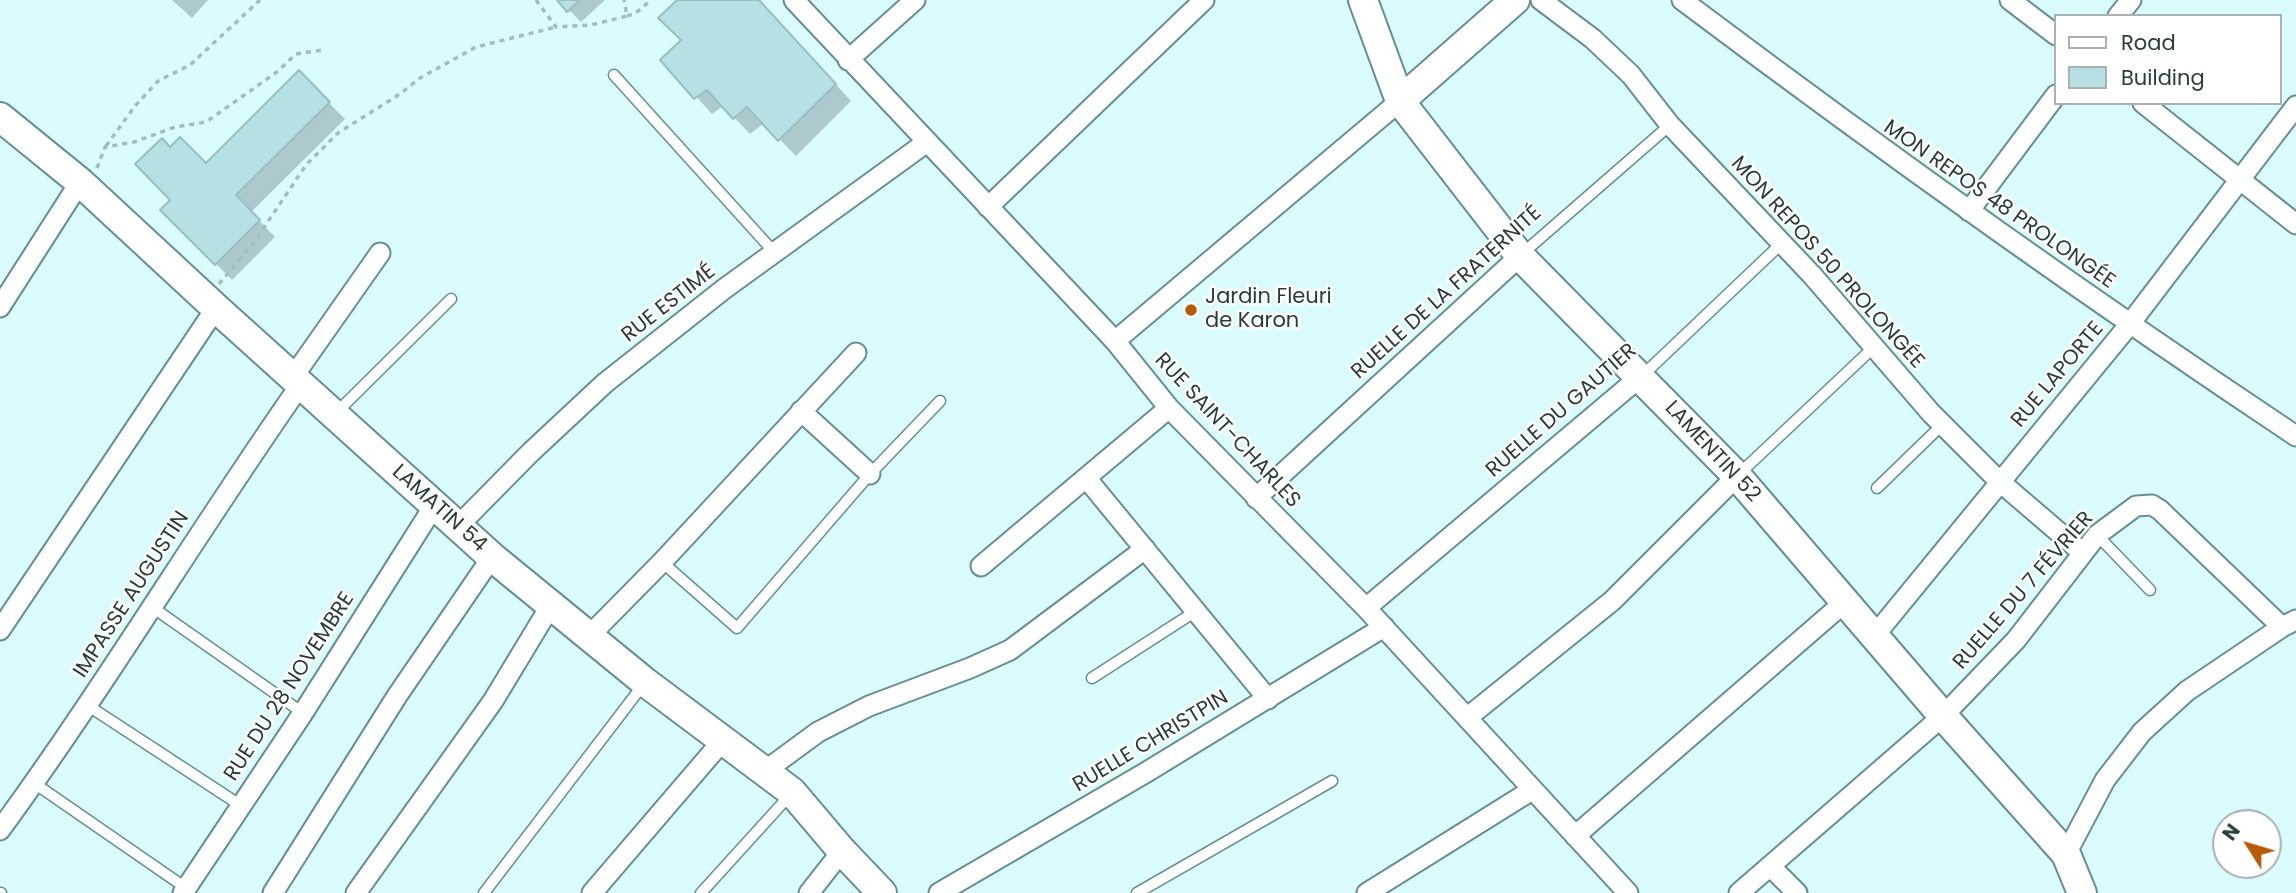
<!DOCTYPE html>
<meta charset="utf-8">
<style>
body{margin:0}
#map{position:relative;width:2296px;height:893px;overflow:hidden;background:#dafcff;font-family:Poppins,sans-serif}
canvas{display:block}
.legend{position:absolute;left:2054px;top:14px;width:228px;height:91px;box-sizing:border-box;background:#fff;border:2px solid #aab1b1;margin:0;padding:9px 12px;list-style:none;font-size:21px;color:#2a3b3c}
.legend li{display:flex;align-items:center;gap:14px;height:35px}
.legend b{width:35px;border:2px solid #aab1b1}
.north{position:absolute;left:2212px;top:809px;width:70px;height:70px;box-sizing:border-box;background:#fff;border:2px solid #aab1b1;border-radius:50%;rotate:307deg;font-size:19px;font-weight:700;line-height:28px;text-align:center;color:#2a3b3c}
.north::after{content:'';display:block;margin:auto;width:24px;height:32px;background:#b75a06;clip-path:polygon(50% 0,100% 100%,50% 72%,0 100%)}
</style>
<div id="map">
<canvas width="2296" height="893"></canvas>
<ul class="legend">
<li><b style="height:9px;background:#fff"></b>Road</li>
<li><b style="height:19px;background:#b6e0e4"></b>Building</li>
</ul>
<div class="north">N</div>
</div>
<script>
const g = document.querySelector('canvas').getContext('2d');
g.lineJoin = 'round';
function paint(path, color) {
  g.fillStyle = color;
  g.fill(path, 'evenodd');
}
function trace(path, color, width, dash) {
  g.strokeStyle = color;
  g.lineWidth = width;
  g.lineCap = dash ? 'butt' : 'round';
  g.setLineDash(dash || []);
  g.stroke(path);
}
function write(font, color, halo, rows, align = 'center') {
  g.font = font + ' Poppins,sans-serif';
  g.lineWidth = 5;
  g.setLineDash([]);
  g.textBaseline = 'middle';
  g.strokeStyle = halo;
  g.fillStyle = color;
  for (const [text, x, y, turn = 0] of rows) {
    g.save();
    g.translate(x, y);
    g.rotate((+turn || 0) * Math.PI / 180);
    g.textAlign = isNaN(turn) ? turn : align;
    if (halo) g.strokeText(text, 0, 0);
    g.fillText(text, 0, 0);
    g.restore();
  }
}
paint(new Path2D(`
 M172,0H208L192,18Z
 M559,0H605L581,22Z
 M679,0H759L851,101L796,156L764,123L750,134L723,106L712,114L663,60L683,40Z
 M299,73L345,119L251,212L275,237L232,280L163,210L173,200L170,149L206,165Z`), '#0003');
const building = new Path2D(`
 M557,0H580L567,12Z
 M677,0H759L836,84L778,141L747,107L733,119L707,90L694,99L660,60L681,40L658,18Z
 M299,70L330,102L236,195L260,220L215,265L160,210L170,200L135,164L162,138L170,147L180,137L206,163Z`);
paint(building, '#b6e0e4');
trace(building, '#96c0c3', 2);
const lane = new Path2D(`
 M614,75L774,252
 M1523,253L1670,125
 M1643,375L1782,243
 M335,414L451,299
 M1738,475L1873,348
 M1877,488L1943,424
 M2097,535L2150,590
 M662,562L737,628L870,474L940,401
 M152,607L303,713
 M1092,678L1196,611
 M87,705L240,805
 M34,783L186,888
 M0,893H1
 M484,893L643,685
 M701,893L790,795
 M1137,893L1332,781`);
const street = new Path2D(`
 M794,0L1115,341L1169,408L1366,608L1628,893
 M1541,0L1593,39L1631,75L1670,125L1812,275L1931,413L1999,481L2083,553
 M1682,0C1883,151 2087,297 2296,436
 M2010,0L2056,35
 M2118,16L2131,0
 M848,60L915,0
 M2143,103L2296,224
 M988,207L1204,0
 M1969,211L2056,95
 M0,307L80,182
 M1115,341L1400,101
 M293,377L380,253
 M801,411L870,474
 M1087,479L1268,699
 M1256,498L1520,256
 M459,525L531,452L605,383L724,289L927,142
 M981,566L1169,408
 M1366,608L1640,377
 M0,630L216,308
 M1875,635L2129,325L2296,106
 M589,636L662,562L856,353
 M1468,717L1612,601L1737,476
 M765,771L818,732L869,706L970,668L1010,650L1145,549
 M0,830C106,685 198,531 301,384
 M1575,836L1846,601
 M2066,854L2105,780L2142,732L2187,691L2282,627L2296,620
 M1770,866L1797,893
 M183,893L303,713L434,506
 M273,893L397,696L492,557
 M356,893L493,701L551,605
 M592,893L724,739
 M809,893L842,851
 M939,893L1145,773L1384,627
 M1367,893L1532,790
 M1739,893L1943,716L2016,640L2097,535L2136,506L2152,505L2160,510L2282,627`);
const secondary = new Path2D(`
 M1363,0L1400,101L1520,256L1737,476L1943,716L2066,854L2082,893
 M1400,101L1515,0
 M0,117L80,182L216,308L492,557L645,682L792,792L842,851L882,893`);
trace(lane, '#678f92', 13);
trace(street, '#678f92', 23);
trace(secondary, '#678f92', 32);
trace(new Path2D(`
 M536,0L556,27L591,25L627,16L624,0
 M627,16L636,13L651,0
 M106,146L135,106L158,81L190,65L260,0
 M97,168L105,147L134,142L175,127L206,122L277,72L296,54L323,50
 M219,284L255,241L306,165L338,133L400,94L420,78L476,47L556,27`), '#a1bdc0', 3.5, [5, 5]);
trace(lane, '#fff', 10);
trace(street, '#fff', 19);
trace(secondary, '#fff', 28);
for (const [x, y, r, color] of [
 [1191,310,7,"#b75a06"]
]) {
  const dot = new Path2D();
  dot.arc(x, y, r, 0, 2 * Math.PI);
  g.fillStyle = color;
  g.fill(dot);
  trace(dot, '#fff', 2.5);
}
write('21px', '#2a3b3c', '#fff', [
 ["MON REPOS 48 PROLONGÉE",1999,205,35],
 ["MON REPOS 50 PROLONGÉE",1827,263,48],
 ["RUELLE DE LA FRATERNITÉ",1447,293,-42],
 ["RUE ESTIMÉ",669,304,-38],
 ["RUE LAPORTE",2058,375,-50],
 ["RUELLE DU GAUTIER",1562,411,-41],
 ["RUE SAINT-CHARLES",1227,431,47],
 ["LAMENTIN 52",1712,452,47],
 ["LAMATIN 54",439,509,42],
 ["RUELLE DU 7 FÉVRIER",2024,591,-49],
 ["IMPASSE AUGUSTIN",132,595,-57],
 ["RUE DU 28 NOVEMBRE",290,687,-57],
 ["RUELLE CHRISTPIN",1151,742,-31]
]);
write('21px', '#2a3b3c', '#fff', [
 ["Jardin Fleuri",1205,298],
 ["de Karon",1205,322]
], 'left');
</script>
